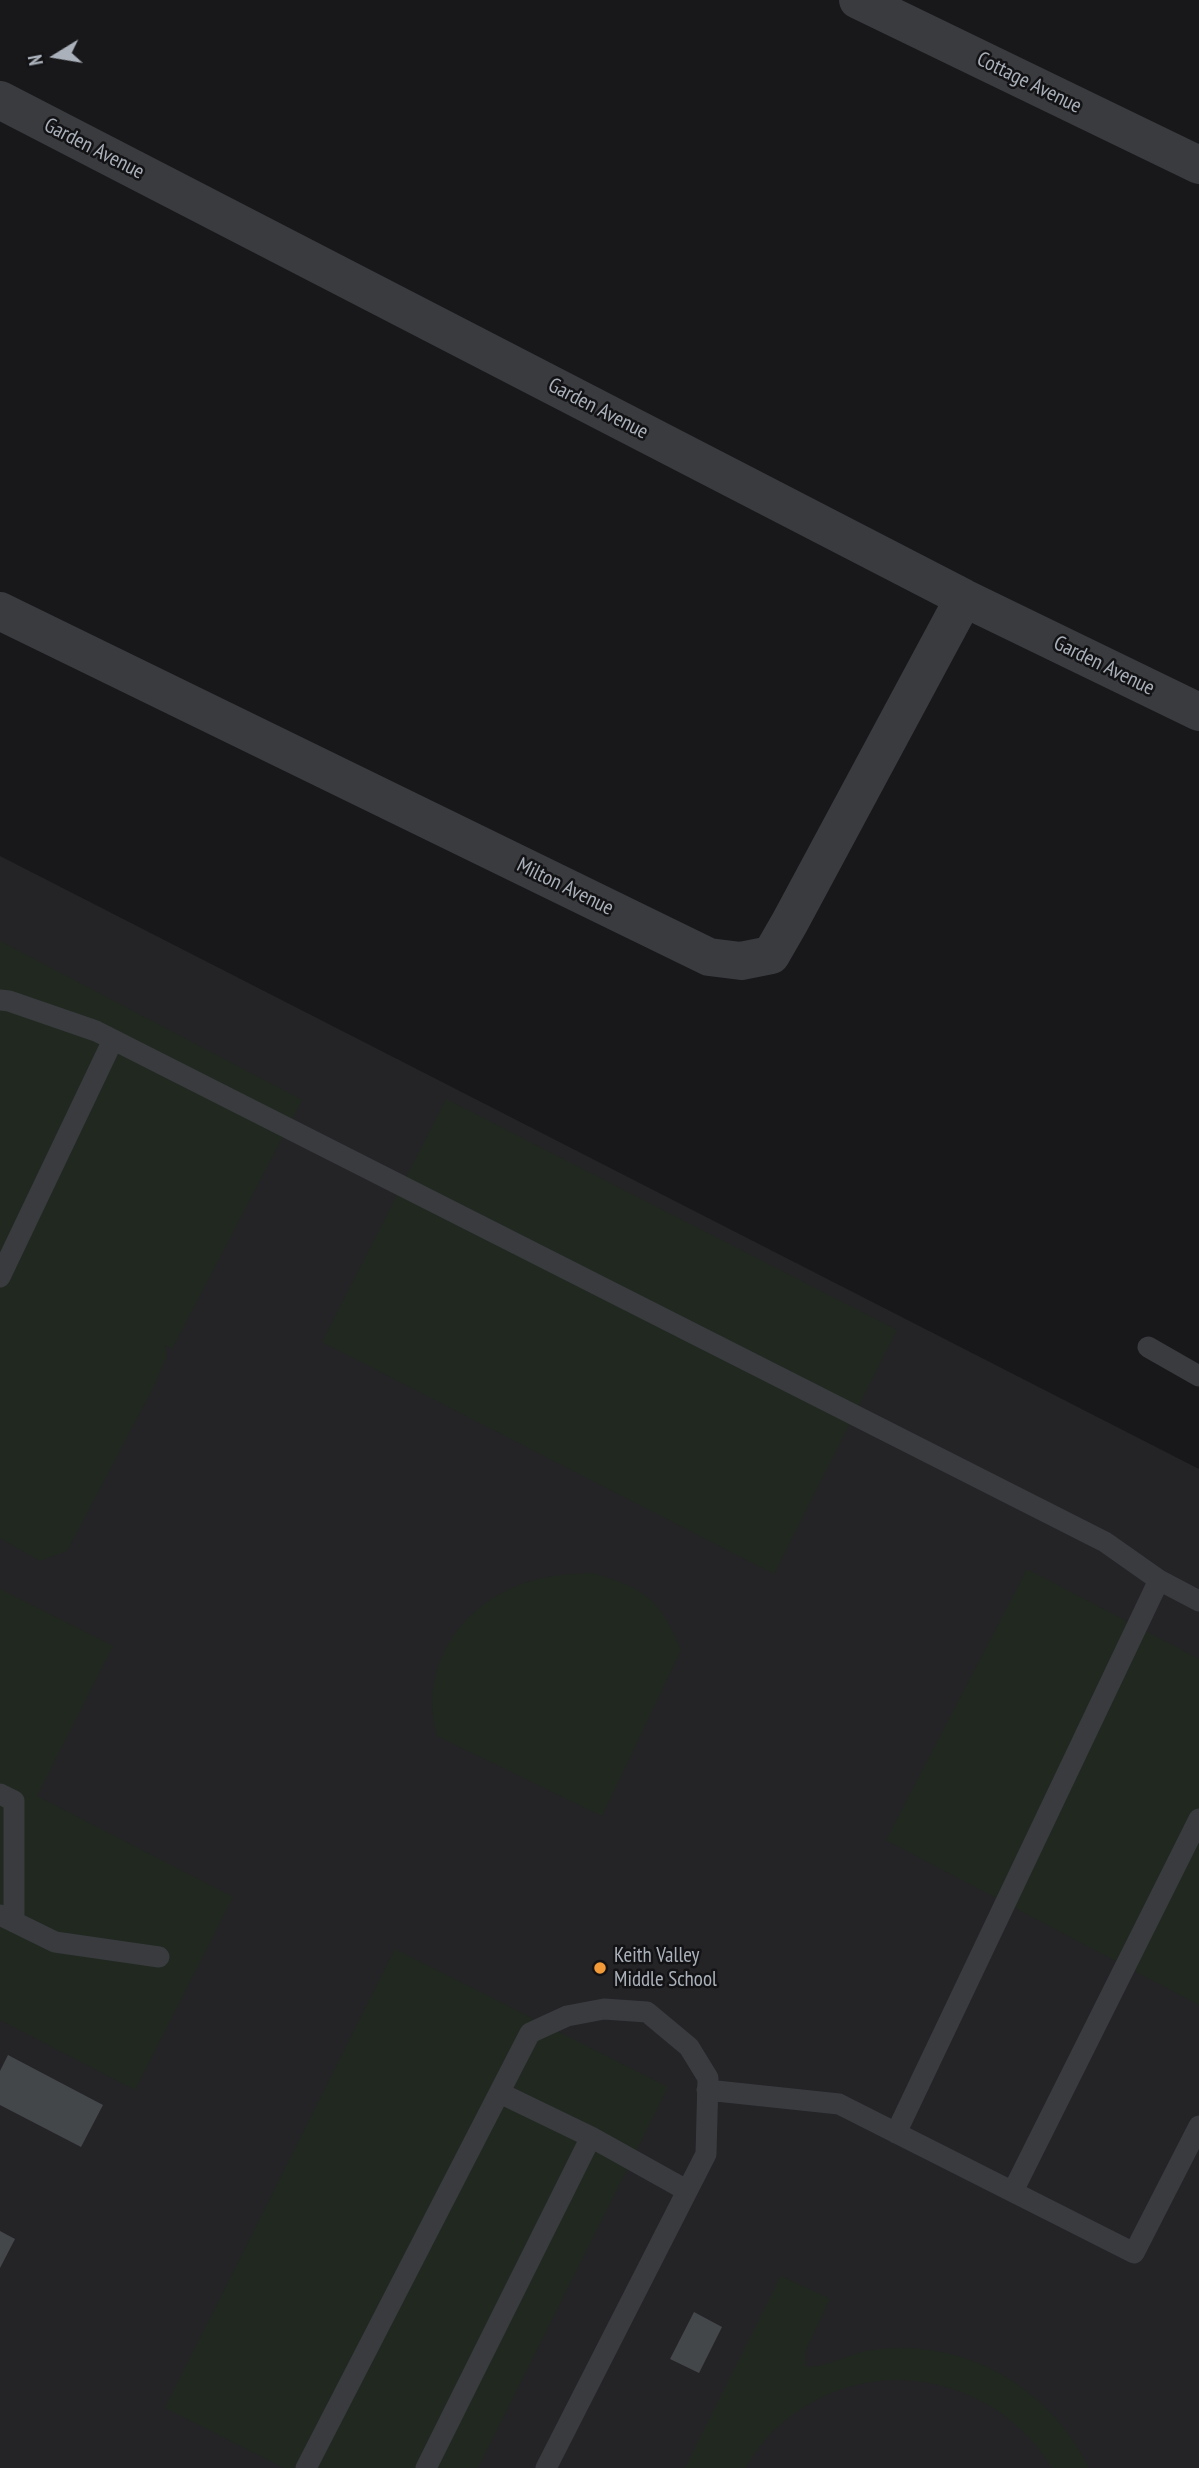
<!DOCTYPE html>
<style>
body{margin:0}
#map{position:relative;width:1199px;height:2468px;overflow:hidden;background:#18181a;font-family:"PT Sans Narrow",sans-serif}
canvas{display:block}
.north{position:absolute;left:21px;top:21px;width:70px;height:70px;-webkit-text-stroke:5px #131315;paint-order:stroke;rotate:259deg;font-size:19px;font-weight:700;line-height:28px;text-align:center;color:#aab1ba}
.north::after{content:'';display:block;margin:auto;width:24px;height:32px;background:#aab1ba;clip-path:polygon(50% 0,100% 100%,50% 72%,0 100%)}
</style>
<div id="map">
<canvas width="1199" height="2468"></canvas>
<div class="north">N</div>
</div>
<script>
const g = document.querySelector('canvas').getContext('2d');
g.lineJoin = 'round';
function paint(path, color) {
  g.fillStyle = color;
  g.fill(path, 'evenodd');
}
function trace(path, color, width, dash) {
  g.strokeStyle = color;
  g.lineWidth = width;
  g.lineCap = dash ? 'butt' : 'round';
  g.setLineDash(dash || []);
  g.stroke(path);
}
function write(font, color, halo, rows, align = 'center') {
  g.font = font + ' "PT Sans Narrow",sans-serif';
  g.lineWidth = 5;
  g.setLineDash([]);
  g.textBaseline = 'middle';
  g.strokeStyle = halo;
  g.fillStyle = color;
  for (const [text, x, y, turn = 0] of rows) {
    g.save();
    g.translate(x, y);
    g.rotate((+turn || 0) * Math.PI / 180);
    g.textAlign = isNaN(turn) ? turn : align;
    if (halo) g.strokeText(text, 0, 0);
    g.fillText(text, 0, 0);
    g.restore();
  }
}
paint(new Path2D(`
 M0,856L1199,1469V2468H0Z`), '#242427');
paint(new Path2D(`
 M0,941L302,1100L172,1349L165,1345L167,1356L153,1388L67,1551L40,1561L0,1538Z
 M446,1099L897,1330L774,1574L322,1342Z
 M1027,1569L1199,1659V2005L886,1840Z
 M592,1573C645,1588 660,1599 681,1650L602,1816L437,1736C418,1666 461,1603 528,1582C550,1575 570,1574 592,1573Z
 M0,1589L113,1646L37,1796L233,1897L135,2090L0,2020Z
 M395,1949L668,2087L478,2468H284L165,2408Z
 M781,2276L830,2299L805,2352V2366C816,2371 851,2354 866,2351C960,2335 1048,2385 1089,2468H1052C1002,2385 894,2354 809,2404C783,2419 760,2441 746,2468H685Z`), '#202820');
paint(new Path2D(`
 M8,2055L103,2105L81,2147L0,2105V2071Z
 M0,2231L15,2239L0,2268Z
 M694,2312L722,2327L699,2373L670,2359Z`), '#44474a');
trace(new Path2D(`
 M0,1000L9,1001L96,1031L1105,1542L1159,1580
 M0,1277L113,1040
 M1148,1347L1199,1376
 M0,1794L14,1801V1922
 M0,1915L55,1942L159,1957
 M707,2090L839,2104L1134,2253L1199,2126
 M896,2133L1159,1580L1199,1601
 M591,2137L686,2190
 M1013,2191L1199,1819
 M306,2468L530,2033L567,2016L604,2009L647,2012L689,2047L708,2078L706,2154L546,2468
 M426,2468L591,2137L500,2093`), '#393b3f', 21);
trace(new Path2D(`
 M858,0L1199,165
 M0,100L964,598L1199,712
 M0,611L709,957L741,961L771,955L790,922L964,598`), '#393b3f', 38);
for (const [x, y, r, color] of [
 [600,1968,7,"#f39a38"]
]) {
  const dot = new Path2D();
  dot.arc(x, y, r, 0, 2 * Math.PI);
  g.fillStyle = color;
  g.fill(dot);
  trace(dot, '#131315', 2.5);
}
write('21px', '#aab1ba', '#131315', [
 ["Cottage Avenue",1029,83,26],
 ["Garden Avenue",94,149,27],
 ["Garden Avenue",598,409,27],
 ["Garden Avenue",1104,666,26],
 ["Milton Avenue",565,887,26]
]);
write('21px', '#aab1ba', '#131315', [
 ["Keith Valley",614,1956],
 ["Middle School",614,1980]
], 'left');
</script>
